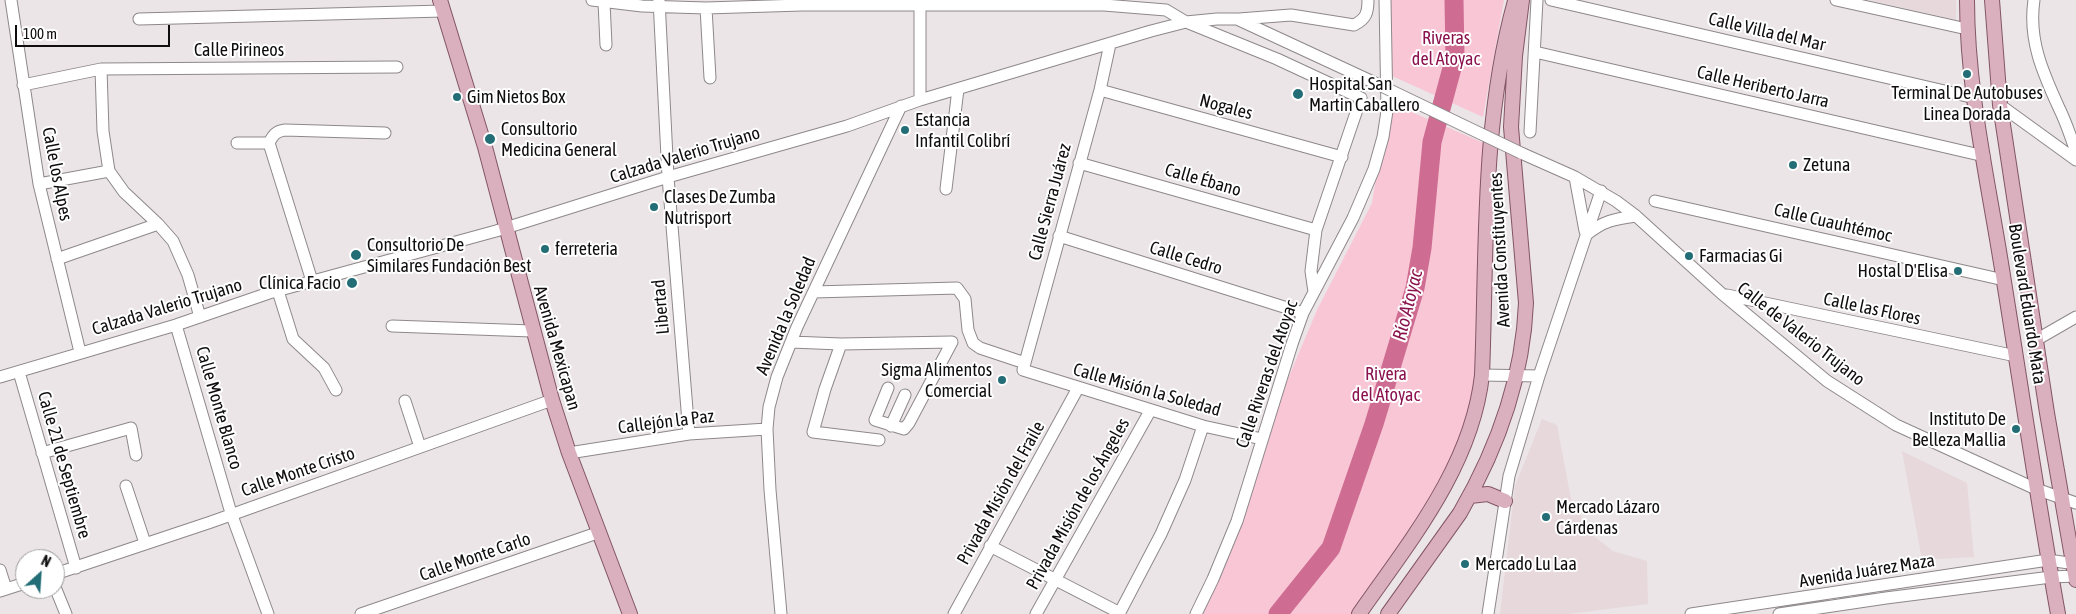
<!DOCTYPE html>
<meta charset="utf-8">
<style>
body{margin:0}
#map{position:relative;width:2076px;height:614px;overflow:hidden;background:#ebe5e7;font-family:"Asap Condensed",sans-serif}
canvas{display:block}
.north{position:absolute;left:15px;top:549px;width:50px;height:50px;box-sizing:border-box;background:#fff;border:1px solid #9f9e9f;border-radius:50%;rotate:26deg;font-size:14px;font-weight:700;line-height:20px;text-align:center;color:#0f0d0e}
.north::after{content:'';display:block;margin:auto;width:18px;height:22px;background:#236d76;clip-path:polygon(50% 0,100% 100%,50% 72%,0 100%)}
.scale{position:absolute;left:15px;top:25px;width:155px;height:22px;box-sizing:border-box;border:2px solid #0f0d0e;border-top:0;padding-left:6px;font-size:15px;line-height:18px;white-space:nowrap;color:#0f0d0e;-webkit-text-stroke:4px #fff;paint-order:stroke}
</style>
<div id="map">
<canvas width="2076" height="614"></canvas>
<div class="north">N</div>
<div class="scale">100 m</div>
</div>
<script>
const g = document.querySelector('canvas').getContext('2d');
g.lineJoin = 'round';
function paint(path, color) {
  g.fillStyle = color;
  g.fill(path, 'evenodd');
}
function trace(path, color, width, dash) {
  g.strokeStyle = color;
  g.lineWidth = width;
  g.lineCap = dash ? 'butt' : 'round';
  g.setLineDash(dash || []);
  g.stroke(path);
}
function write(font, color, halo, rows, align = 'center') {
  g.font = font + ' "Asap Condensed",sans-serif';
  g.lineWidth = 4;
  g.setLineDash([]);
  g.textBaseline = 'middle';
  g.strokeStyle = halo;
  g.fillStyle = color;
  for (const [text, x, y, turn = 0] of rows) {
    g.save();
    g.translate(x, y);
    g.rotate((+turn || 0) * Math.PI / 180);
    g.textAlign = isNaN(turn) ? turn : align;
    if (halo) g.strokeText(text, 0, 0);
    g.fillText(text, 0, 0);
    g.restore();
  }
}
paint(new Path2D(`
 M1869,0H1956V20Z
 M1542,419L1557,425L1571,499L1591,534L1613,551L1647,561L1648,604L1568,614H1500L1515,486Z
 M1902,451L1967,483L1974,557L1922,560Z`), '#e7d8dc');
paint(new Path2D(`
 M1389,0H1504L1483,117L1392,76Z
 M1388,102L1484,143L1476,411L1427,517L1359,614H1197L1263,438L1317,310L1372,203Z`), '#f9c6d6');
trace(new Path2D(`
 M1278,614L1331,548L1374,424L1415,288L1422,248L1432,142L1455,57L1454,0`), '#ce6d91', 19);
const minor = new Path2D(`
 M11,0L39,184L80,352
 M592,0L642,6L706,8L802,5H1104L1166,10L1186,22L1277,59L1361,98L1316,230L1311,271L1314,292
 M659,0L668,177L689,434
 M1551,0L1975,98
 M1836,0L1967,29
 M2034,0C2028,40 2043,73 2059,108C2066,122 2071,137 2076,152
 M604,2L606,45
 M920,5V100
 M706,8L710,78
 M139,19L443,11
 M1239,19L1291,15L1354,25C1366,19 1368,13 1368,0
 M1110,44L1100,90L1023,370L1203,426L1262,439
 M1535,52L1984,156
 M101,69L103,131L109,171L124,192L158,224L173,241L188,275L200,317
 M23,85L101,69L397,67
 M1100,90L1342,157
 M2000,105L2076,160
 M1530,132L1537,0
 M237,143H269
 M269,143L312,281
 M269,143C273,135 276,131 285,130L385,133
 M1521,153L1575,177L1616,201L1636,216L1721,293L1827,381L1896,425L2036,489L2076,503
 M1079,163L1316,230
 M1575,177L1585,231
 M39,184L109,171
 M946,189L958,89
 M1655,201L2004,280
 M1586,235C1603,221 1614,219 1636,216
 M1059,236L1303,313
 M57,259L158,224
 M278,291L293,339L324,368L336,390
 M814,292L957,288L965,299L968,330L973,343L980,348L1025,363
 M1727,295L2016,356
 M176,325L231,513L268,614
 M392,326L532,331
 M2036,340L2076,317
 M791,342L841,344L952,342L909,423L904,429L875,420L888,388
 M841,344L825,389L813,432L879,440
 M19,372L76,568
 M1482,375L1539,376
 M0,377L176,325L269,293L496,231L668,177L847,126L920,100L1151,31L1186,22L1217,19H1237L1373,82
 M405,401L420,447
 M891,426L905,395
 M42,453L131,428L136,455
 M569,453L689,434L767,429
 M126,486L145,543
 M990,546L1120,613
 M0,570L6,589
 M55,574L211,522L552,400
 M55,587L66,614
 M0,591L25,583
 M361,614L600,532
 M781,614L770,490L767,429L769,407L777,377L797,327L901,106
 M954,614L1078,388
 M1036,614L1150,411
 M1119,614L1161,534L1185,480L1203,426
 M1196,614L1213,579L1237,521L1292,344L1303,313L1353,218L1374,169L1383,137L1387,111L1385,0
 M1488,614L1509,476L1539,376L1601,191
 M1691,614L2048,560L2076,564
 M1779,614L1886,598L2051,577L2076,576`);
const major = new Path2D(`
 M440,0L485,147L552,400L569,453L630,614
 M1967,0C1967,88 1987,176 2001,263C2020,380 2037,497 2058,614
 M1992,0L2000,105L2047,413L2076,580
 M1470,496L1488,494L1505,501
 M1359,614C1410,541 1472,466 1482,375C1487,250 1481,123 1515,1
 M1388,614L1460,513C1497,449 1523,378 1526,303L1511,127L1515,56L1522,0`);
trace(minor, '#8e888a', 13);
trace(major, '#835565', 16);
trace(minor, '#fff', 11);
trace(major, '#dab0bf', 14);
const minorBridge = new Path2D(`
 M1373,82L1521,153`);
trace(minorBridge, '#8e888a', 13, []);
trace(minorBridge, '#fff', 11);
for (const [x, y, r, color] of [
 [1967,74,5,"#236d76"],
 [1298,94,6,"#236d76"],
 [457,97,5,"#236d76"],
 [905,130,5,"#236d76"],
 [490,139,6,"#236d76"],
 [1793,165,5,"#236d76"],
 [654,207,5,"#236d76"],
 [545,249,5,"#236d76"],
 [356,255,6,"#236d76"],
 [1689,256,5,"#236d76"],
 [1958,271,5,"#236d76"],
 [352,283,6,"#236d76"],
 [1002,380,5,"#236d76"],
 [2016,429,5,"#236d76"],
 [1546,517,5,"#236d76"],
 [1465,564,5,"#236d76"]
]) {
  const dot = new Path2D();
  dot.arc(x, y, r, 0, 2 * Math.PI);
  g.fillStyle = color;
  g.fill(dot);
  trace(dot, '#fff', 2);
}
write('18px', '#0f0d0e', '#fff', [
 ["Calle Villa del Mar",1767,32,13],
 ["Calle Pirineos",239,50],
 ["Calle Heriberto Jarra",1763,87,13],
 ["Nogales",1226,107,15],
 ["Calzada Valerio Trujano",685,155,-17],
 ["Calle los Alpes",57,174,79],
 ["Calle Ébano",1203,180,16],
 ["Calle Sierra Juárez",1050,202,-75],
 ["Calle Cuauhtémoc",1833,223,13],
 ["Avenida Constituyentes",1500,250,-93],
 ["Calle Cedro",1186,258,17],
 ["Boulevard Eduardo Mata",2027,304,81],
 ["Calzada Valerio Trujano",167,307,-17],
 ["Libertad",661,307,-95],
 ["Calle las Flores",1872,309,12],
 ["Avenida la Soledad",786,316,-67],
 ["Calle de Valerio Trujano",1801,334,38],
 ["Avenida Mexicapan",557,348,74],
 ["Calle Riveras del Atoyac",1267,374,-71],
 ["Calle Misión la Soledad",1147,390,16],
 ["Calle Monte Blanco",219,408,74],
 ["Callejón la Paz",666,422,-7],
 ["Calle 21 de Septiembre",64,465,74],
 ["Calle Monte Cristo",298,472,-19],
 ["Privada Misión del Fraile",1001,493,-61],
 ["Privada Misión de los Ángeles",1078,504,-61],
 ["Calle Monte Carlo",475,557,-19],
 ["Avenida Juárez Maza",1867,571,-9]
]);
write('18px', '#8a124e', '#fff', [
 ["Riveras",1446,38],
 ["del Atoyac",1446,59],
 ["Rivera",1386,374],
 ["del Atoyac",1386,395]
]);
write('18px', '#0f0d0e', '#fff', [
 ["Hospital San",1309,84],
 ["Martin Caballero",1309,105],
 ["Terminal De Autobuses",1967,93,"center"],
 ["Linea Dorada",1967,114,"center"],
 ["Gim Nietos Box",467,97],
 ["Estancia",915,120],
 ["Infantil Colibrí",915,141],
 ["Consultorio",501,129],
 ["Medicina General",501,150],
 ["Zetuna",1803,165],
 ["Clases De Zumba",664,197],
 ["Nutrisport",664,218],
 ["Consultorio De",367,245],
 ["Similares Fundación Best",367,266],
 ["ferreteria",555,249],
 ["Farmacias Gi",1699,256],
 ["Hostal D'Elisa",1948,271,"right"],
 ["Clínica Facio",341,283,"right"],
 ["Sigma Alimentos",992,370,"right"],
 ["Comercial",992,391,"right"],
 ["Instituto De",2006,419,"right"],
 ["Belleza Mallia",2006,440,"right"],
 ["Mercado Lázaro",1556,507],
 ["Cárdenas",1556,528],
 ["Mercado Lu Laa",1475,564]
], 'left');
write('italic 19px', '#8b144f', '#fff', [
 ["Río Atoyac",1408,305,-76]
]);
</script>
